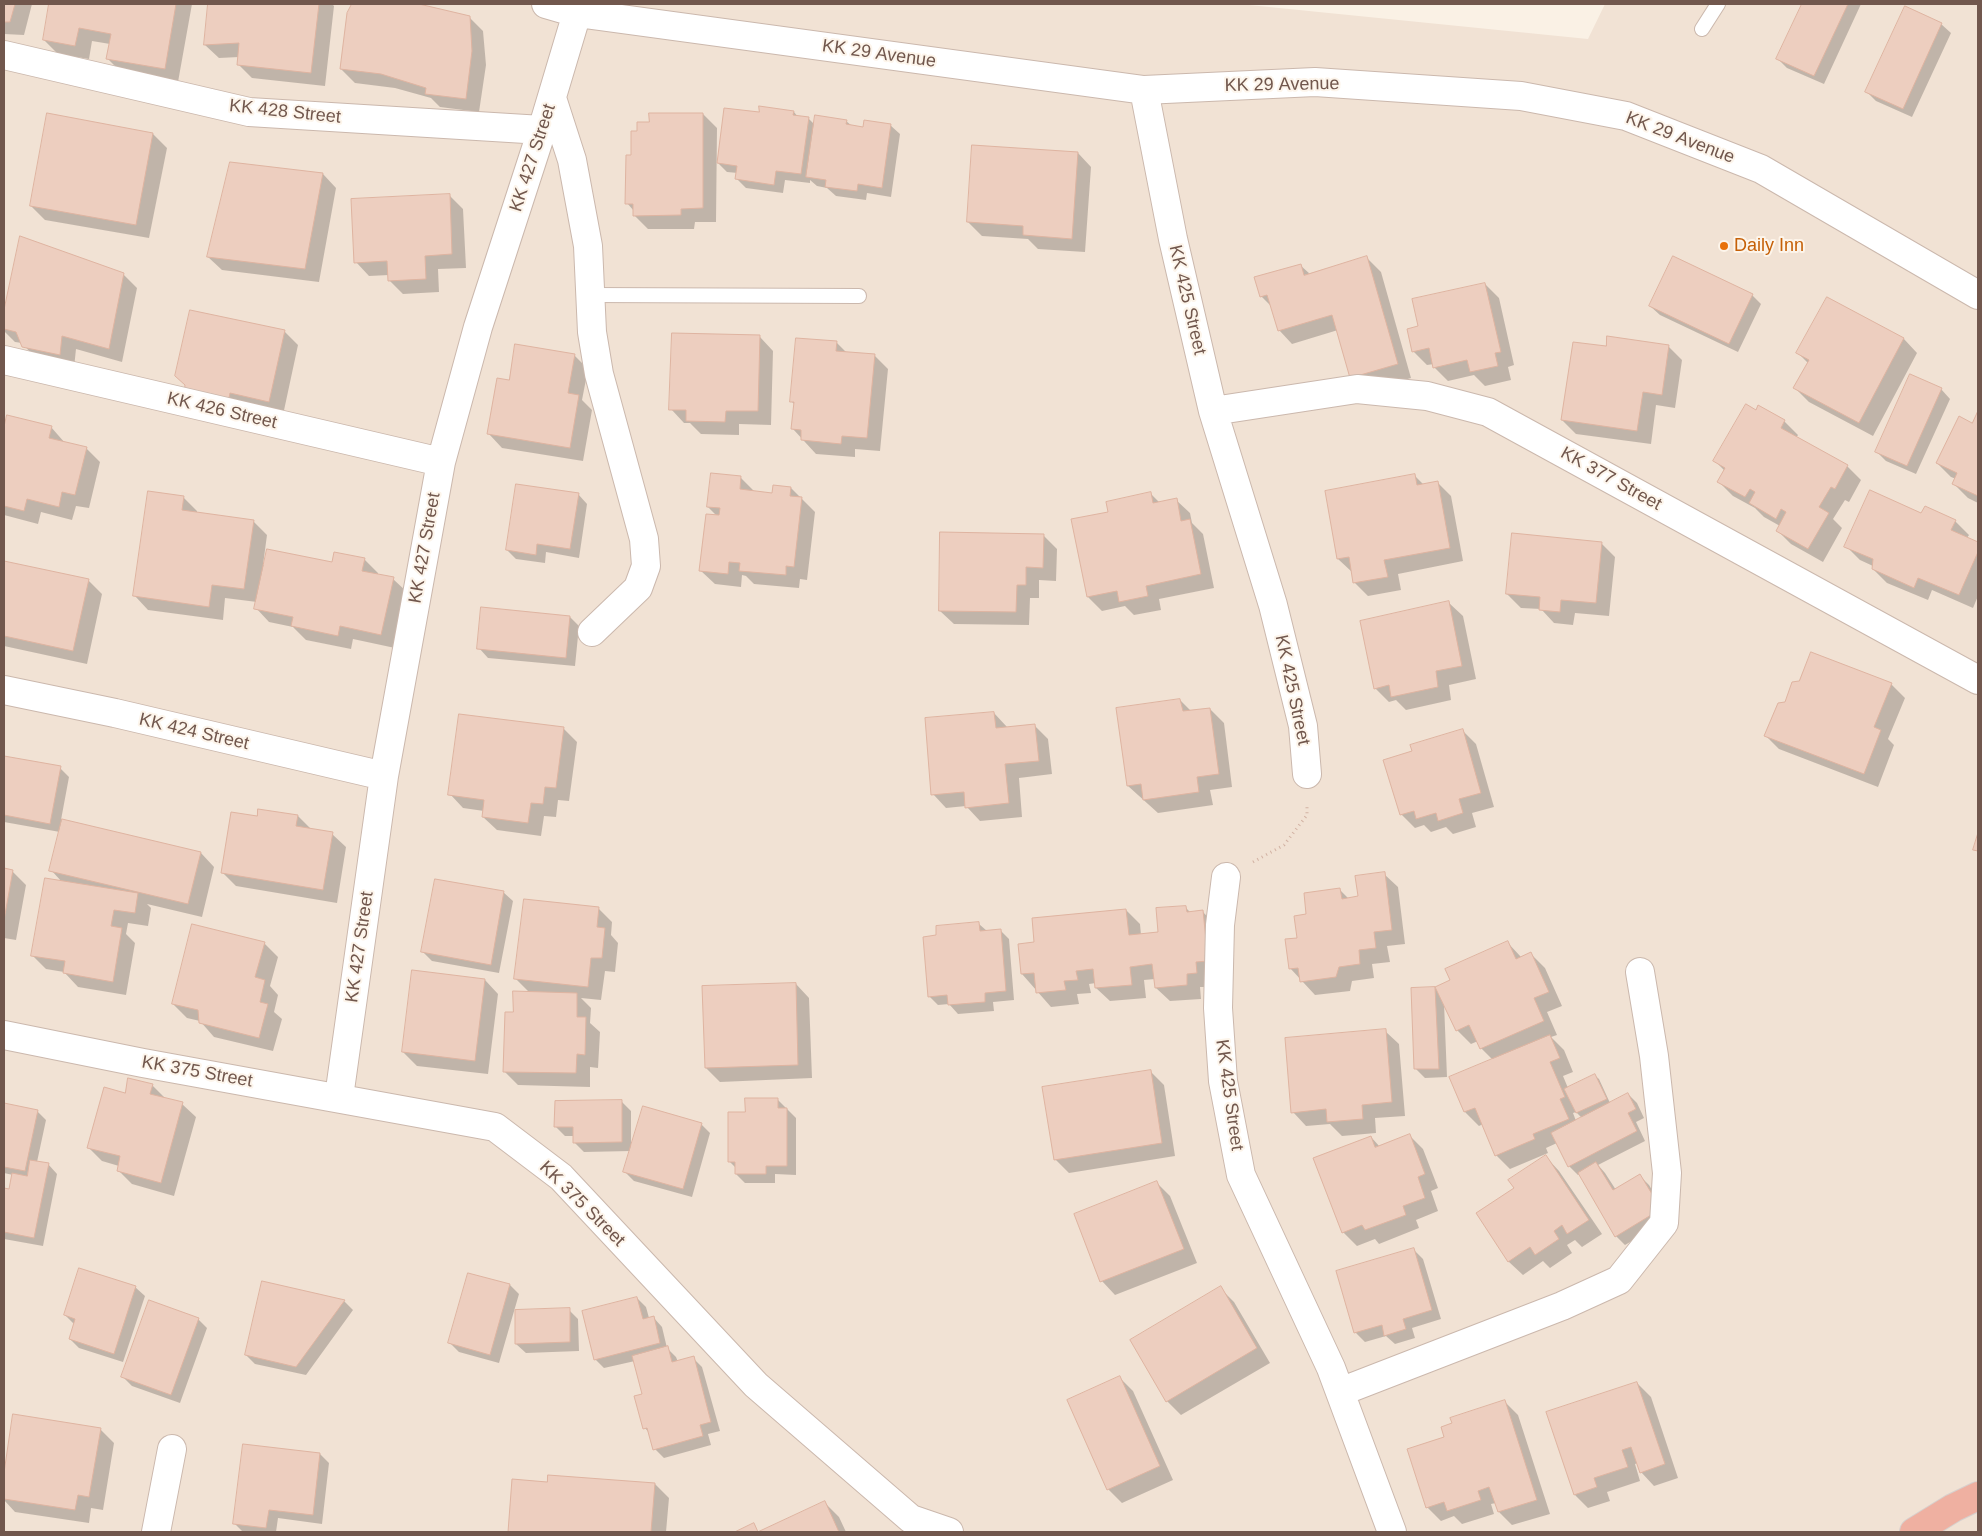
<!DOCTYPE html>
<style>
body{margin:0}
#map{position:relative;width:1982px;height:1536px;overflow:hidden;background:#faf1e5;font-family:Helvetica,sans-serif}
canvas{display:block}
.frame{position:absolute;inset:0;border:5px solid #71574d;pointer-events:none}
</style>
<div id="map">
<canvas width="1982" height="1536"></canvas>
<div class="frame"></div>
</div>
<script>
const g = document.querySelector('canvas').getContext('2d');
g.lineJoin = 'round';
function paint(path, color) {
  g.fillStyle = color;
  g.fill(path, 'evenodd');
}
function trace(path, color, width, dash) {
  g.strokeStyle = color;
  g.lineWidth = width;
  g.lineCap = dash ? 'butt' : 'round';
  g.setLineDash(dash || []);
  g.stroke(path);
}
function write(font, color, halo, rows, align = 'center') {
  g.font = font + ' Helvetica,sans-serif';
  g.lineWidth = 4;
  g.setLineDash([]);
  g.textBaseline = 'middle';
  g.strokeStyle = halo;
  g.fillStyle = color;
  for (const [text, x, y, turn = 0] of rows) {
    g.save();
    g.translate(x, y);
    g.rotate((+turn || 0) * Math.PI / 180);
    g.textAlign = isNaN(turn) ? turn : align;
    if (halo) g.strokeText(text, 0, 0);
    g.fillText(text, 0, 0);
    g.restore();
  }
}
paint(new Path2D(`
 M4,4H1239L1588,39L1605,4H1978V1532H4Z`), '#f1e2d4');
paint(new Path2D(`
 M4,4H32L24,35L4,34Z
 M51,4H192L178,82L121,72L107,58L110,44L92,41L89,59L58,54L44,40Z
 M210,4H332L334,6L325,86L252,78L238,64L239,57L219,58L205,45Z
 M353,4H413L469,17L483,31L486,65L479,112L440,107L431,98L395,88L355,83L341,69L349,13Z
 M1804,4H1861L1824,84L1787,68L1778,59Z
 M1941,24L1951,33L1912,117L1876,101L1867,92Z
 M794,112L798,117L808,118L815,125L846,121L852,126L864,128L890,125L900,134L891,197L867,193L866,200L836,196L827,188L817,186L810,180V183L785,180L783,193L746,188L737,179L738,173L727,172L718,163L760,114Z
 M703,114L717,128L716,222H695L694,229H648L634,215V211L627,203L632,156L638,132Z
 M48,115L153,134L167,148L149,238L45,220L31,206Z
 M1078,153L1091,167L1085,252L1038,249L1028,239L982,236L968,222Z
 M323,174L336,188L319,282L222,270L208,257Z
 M450,196L463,209L466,268L438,269L439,292L403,294L389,280V275L369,276L356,262Z
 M21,237L123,274L137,288L122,362L76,349L74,368L38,361L22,343L15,342L4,331V315Z
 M1367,258L1381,272L1411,378L1365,391L1338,330L1292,344L1279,330L1272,307L1261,296L1300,265L1310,274Z
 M1485,284L1499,298L1514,365L1508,367L1511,380L1485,386L1474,375L1448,381L1434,367V364L1427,365L1413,351L1420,327Z
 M1752,295L1761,304L1738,352L1660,315L1650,306Z
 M1827,298L1904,339L1917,353L1873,436L1809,402L1795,388L1808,363L1798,353Z
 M285,332L298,345L283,415L199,406Z
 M760,337L773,351L771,425L739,424V435L701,434L690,423H684L671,409Z
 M797,339L837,343L847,353L874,355L888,369L880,451L855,449V457L816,454L793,429L795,405L791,401Z
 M1668,346L1682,360L1675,408L1656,405L1651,444L1576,434L1562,420L1607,347Z
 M574,355L588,369L582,400L592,410L583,461L502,448L489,434L510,381Z
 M1941,389L1950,399L1916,474L1886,461L1877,452Z
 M1756,411L1784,421L1798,435L1796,438L1847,466L1861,480L1849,502L1845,500L1833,519L1842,528L1823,562L1791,544L1777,530L1780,526L1764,517L1755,508L1733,496L1719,482L1725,471L1715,461Z
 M1978,414V503L1968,498L1954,484L1956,479L1951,477L1937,463L1973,425Z
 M51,427L65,443L86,448L100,462L89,508L76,506L72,520L41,512L38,524L4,515V430Z
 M1415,476L1424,485L1437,482L1451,496L1463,561L1398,574L1401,590L1368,596L1354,582L1352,572L1338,559Z
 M741,478L755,492L773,494L791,488L815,512L807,580L800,579L799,588L754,584L746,576L742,575L741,587L715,584L701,571L717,516L708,507Z
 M1150,493L1160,503L1176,500L1190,513L1192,523L1203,534L1214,588L1159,599L1161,610L1134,615L1125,606L1102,611L1088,597Z
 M578,494L587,504L579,558L546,552L545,563L516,559L507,550Z
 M183,497L197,511V513L253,521L267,535L263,565L333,563L335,553L365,560L378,573V575L393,579L407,592L395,648L353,639L351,649L306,640L293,627L269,622L256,608L257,602L225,598L223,620L148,610L135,596Z
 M1922,515L1955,521L1969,535L1967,538L1978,543V596L1973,608L1932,590L1928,600L1887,583L1873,569V566L1860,560L1846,546Z
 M1043,535L1057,549L1056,581L1039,580V598H1030L1029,625L954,624L940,611Z
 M1601,543L1615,557L1609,616L1575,613L1573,625L1554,623L1541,609L1521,608L1507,594Z
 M4,562L88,580L102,594L87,664L4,646Z
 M1449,603L1463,616L1476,679L1449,685L1451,700L1406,710L1396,700L1389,702L1375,688Z
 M570,617L579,626L575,666L488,658L479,648Z
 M1891,684L1905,698L1888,739L1894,745L1878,787L1779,749L1766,736Z
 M1180,700L1191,711L1210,709L1224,723L1232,787L1210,790L1213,805L1158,813L1128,786Z
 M994,713L1007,727L1035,726L1048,739L1052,774L1019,778L1022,817L980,821L966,806L946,808L933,794Z
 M563,728L577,742L569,801L558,800L556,817L544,816L541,836L497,830L483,817L484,811L463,808L450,794Z
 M1462,730L1476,744L1494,807L1472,813L1476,827L1453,834L1446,827L1431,832L1424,825L1415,828L1401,814L1413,752Z
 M4,757L60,768L69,777L61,820L201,853L214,867L202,917L147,904L151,908L148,926L128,923L126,934L135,943L126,995L78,987L64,972L46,969L32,955L62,882L51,870L60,832L4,822Z
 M298,816L312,830L332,834L346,847L337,903L236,886L222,872L258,818Z
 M4,870L12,871L26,885L16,940L4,938Z
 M1384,874L1398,887L1405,944L1387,946L1390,962L1372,964L1374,978L1352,981L1350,991L1315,995L1290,968L1298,939L1308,915L1340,890L1349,899L1359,897Z
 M503,892L513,901L499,973L432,961L423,952Z
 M1185,907L1191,913L1203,912L1216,926L1210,987H1200L1201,999L1170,1001L1156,988L1155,979L1144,980L1146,998L1110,1001L1096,988V983L1089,984L1091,993L1077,994L1079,1004L1051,1007L1022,974L1036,943L1126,910L1140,924L1141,935L1159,933Z
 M599,909L612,922L611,935L618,943L615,972L605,971L601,1000L581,998L591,1008L590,1023L600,1032L598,1068L590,1067V1087L518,1085L504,1071L514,1013L530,993L516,979Z
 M979,924L987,931L1000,930L1009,939L1014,1000L993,1002L994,1011L958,1014L949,1004L938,1005L929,996L937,937Z
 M264,943L278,957L270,986L278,995L274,1012L282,1019L273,1051L214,1037L200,1021L187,1018L173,1004Z
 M1508,943L1521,957L1531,954L1545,968L1562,1006L1547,1012L1557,1035L1551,1037L1564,1050L1573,1072L1563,1076L1568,1088L1594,1075L1599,1079L1610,1103L1628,1094L1637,1103L1644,1118L1636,1122L1645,1141L1598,1165L1605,1173L1616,1190L1640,1176L1649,1185L1670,1219L1625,1245L1616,1236L1580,1174L1578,1175L1569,1166L1557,1143L1546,1148L1548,1153L1510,1169L1496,1155L1483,1124L1479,1126L1465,1112L1451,1078L1493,1060L1481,1048L1478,1041L1471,1044L1457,1030L1444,1003L1447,1077L1425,1078L1416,1069L1413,989H1437L1452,981ZM1576,1112L1582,1118L1576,1121L1573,1113Z
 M485,980L498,994L488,1074L417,1066L403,1052Z
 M796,984L809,998L812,1078L720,1082L706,1068Z
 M1385,1031L1399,1044L1405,1116L1375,1118L1376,1133L1342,1136L1330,1124L1306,1126L1293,1112Z
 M1150,1071L1164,1085L1175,1156L1069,1173L1055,1159Z
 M152,1085L166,1099L182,1104L196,1117L174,1196L132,1184L118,1170L119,1166L102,1161L88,1147L126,1094Z
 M778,1100L796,1118V1175L775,1174V1183H745L736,1174V1168L729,1161L746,1113Z
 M622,1102L631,1111V1149L701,1124L710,1133L692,1197L634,1181L625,1172L631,1151L584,1152L574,1142V1136H565L556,1127Z
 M4,1104L37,1111L46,1120L37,1162L48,1164L57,1174L43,1246L4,1239V1189L10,1191L13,1175L4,1173Z
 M1409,1135L1423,1149L1438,1188L1431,1191L1438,1211L1416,1220L1419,1228L1379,1244L1375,1239L1357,1246L1343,1232L1371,1137L1380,1147Z
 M1546,1157L1559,1171L1602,1234L1582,1247L1575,1240L1567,1245L1572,1253L1550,1268L1543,1261L1523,1275L1509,1262L1477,1214L1515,1188Z
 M1157,1183L1170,1196L1197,1263L1115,1295L1102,1281Z
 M1414,1250L1423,1259L1441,1319L1412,1328L1415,1338L1395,1344L1386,1336L1365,1342L1356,1333L1338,1272Z
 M510,1285L519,1294L499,1363L459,1352L450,1343Z
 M135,1287L145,1296L123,1362L79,1348L70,1339L75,1325L65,1315Z
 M1220,1288L1234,1302L1270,1363L1181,1415L1167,1401Z
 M637,1298L646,1307L649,1318L653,1317L662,1327L667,1348L676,1357L678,1362L693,1358L702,1367L720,1431L708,1434L711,1445L664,1458L655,1449L650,1434L645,1428L644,1395L635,1361L604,1368L595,1359Z
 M344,1301L353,1310L306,1375L255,1364L246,1355Z
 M569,1310L578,1319L579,1351L526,1353L516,1344Z
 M198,1319L207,1328L180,1403L132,1386L123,1377Z
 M1120,1378L1133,1391L1173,1480L1122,1503L1108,1489Z
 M1637,1383L1651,1397L1678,1478L1654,1486L1641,1472L1638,1463L1635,1464L1640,1481L1607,1492L1610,1501L1588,1508L1575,1495Z
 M1504,1401L1518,1415L1550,1514L1512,1525L1499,1512L1496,1503L1491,1504L1494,1514L1462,1524L1454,1516L1441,1521L1427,1507Z
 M14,1416L100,1429L114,1443L103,1510L91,1508L89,1523L15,1512L4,1500V1481Z
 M320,1454L329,1463L322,1524L278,1518L276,1532H243L235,1524Z
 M513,1480L549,1483L655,1484L669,1498L666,1532H509Z
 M825,1503L839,1517L846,1532H761Z`), '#0003');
const building = new Path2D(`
 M4,4H15L10,22H4Z
 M49,4H176L165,69L106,59L111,34L79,28L75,46L43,40Z
 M208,4H319L311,73L237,65L239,43L204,45Z
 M352,4H419L470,16L472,51L466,99L425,94L426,88L381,74L340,69L347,13Z
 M1802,4H1848L1814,76L1776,59Z
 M1905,6L1942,23L1903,109L1865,92Z
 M759,106L794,111L793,115L809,117L801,174L776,171L774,185L735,179L737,166L717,163L724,108L759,112Z
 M47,113L153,133L136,225L30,206Z
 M649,113H703V208L681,209V215L633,216V204H625L626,155H631V131H637V122H649Z
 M815,115L847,120L846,124L863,127L864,120L891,124L882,188L858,184L857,191L825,187L826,180L806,177Z
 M972,145L1078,152L1072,239L1023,235V226L967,222Z
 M230,162L323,173L305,269L207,257Z
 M450,194L452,254L425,256L426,279L388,281L387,261L354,263L351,199Z
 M20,236L124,273L109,349L62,336L60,355L22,347L16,332L4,329V310Z
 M1367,256L1398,364L1350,378L1332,315L1278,331L1267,295L1260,297L1254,277L1301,264L1304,275Z
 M1673,256L1753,294L1729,344L1649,306Z
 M1485,283L1501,352L1495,353L1498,366L1470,372L1467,360L1433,368L1429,348L1412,352L1407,329L1418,326L1412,299Z
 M1827,297L1904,338L1859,423L1793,388L1809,360L1796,353Z
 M190,310L285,330L269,402L230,393L228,403L184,393L185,385L175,376Z
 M672,333L760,335L758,411H726L725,422L686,421V410H669Z
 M1607,336L1669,345L1662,395L1643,392L1637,431L1561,420L1573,342L1606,346Z
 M796,338L837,341L836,351L875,354L867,438L842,436L841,444L801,440V430L791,429L794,402H790Z
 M515,344L575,354L568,393L579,395L570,448L487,434L497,378L509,380Z
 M1910,374L1942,388L1907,466L1875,452Z
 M1746,404L1756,410L1758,405L1785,420L1781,428L1848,465L1835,489L1831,487L1819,507L1829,513L1808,549L1776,531L1786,512L1781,509L1776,519L1749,503L1755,492L1750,489L1745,497L1717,482L1725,468L1713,461Z
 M1978,411V496L1952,484L1957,473L1936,463L1959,416L1972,423Z
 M7,415L52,426L49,438L87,447L75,495L62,492L59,507L27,499L24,511L4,506V427Z
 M711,473L741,476L740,489L772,493L773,485L791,487L790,496L802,497L794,567L786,566V575L739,571L740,563L729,562L728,574L699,571L706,514L719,515L720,508L707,507Z
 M1415,474L1417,485L1438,481L1450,548L1384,560L1388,577L1353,583L1349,557L1337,559L1325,491Z
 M516,484L579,493L570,549L537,544L536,555L506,550Z
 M1870,490L1921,513L1925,506L1956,520L1951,530L1978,542V552L1959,595L1918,578L1914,588L1872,569L1873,559L1844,547Z
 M148,491L184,496L182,510L254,520L244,589L212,585L209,607L133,596Z
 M1151,492L1153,503L1177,498L1181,521L1190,519L1201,574L1146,586L1148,596L1119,602L1117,591L1087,597L1071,519L1108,512L1106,502Z
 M940,532L1044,534L1043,568L1026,567V585H1017L1016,612L939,611Z
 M1512,533L1602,542L1596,603L1561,600L1560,612L1539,610L1540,597L1506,594Z
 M267,549L332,562L334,552L365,558L362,571L394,577L381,635L340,626L338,636L291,626L293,617L254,609Z
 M4,561L89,579L73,651L4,636Z
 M1449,601L1462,666L1436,671L1438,687L1391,697L1389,685L1374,689L1360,621Z
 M481,607L570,616L566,658L477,649Z
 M1811,652L1892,683L1874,727L1881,730L1864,774L1764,736L1778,703L1785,702L1792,682L1799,681Z
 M1180,699L1183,711L1210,708L1219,774L1197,777L1199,792L1143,800L1141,784L1127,786L1116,708Z
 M994,712L996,728L1035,724L1039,761L1005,764L1009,803L965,808L964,792L931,795L925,718Z
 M459,714L564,727L556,788L545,787L543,804L531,803L528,823L482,817L484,800L448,795Z
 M1463,729L1481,793L1459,799L1463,813L1438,821L1436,813L1416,819L1414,811L1400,815L1383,760L1412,751L1410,745Z
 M4,756L61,766L50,824L4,815Z
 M258,809L298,815L296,826L333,832L323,890L221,873L231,812L257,816Z
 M62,819L201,852L188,904L49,871Z
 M1978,833V851L1973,850Z
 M4,868L13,870L4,920Z
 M1385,872L1392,930L1374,932L1376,948L1359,950L1360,964L1339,967L1336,977L1300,982L1298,968L1289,969L1285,939L1297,938L1294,916L1306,914L1304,893L1340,888L1342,899L1358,896L1355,876Z
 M45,878L138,893L135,913L114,910L111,926L122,928L113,982L63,973L65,961L31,956Z
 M435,879L504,891L491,965L421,952Z
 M524,899L599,907L597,927L605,928L602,958H591L588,987L514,979Z
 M1186,906L1187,912L1203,910L1208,961L1196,962L1197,973L1187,974V985L1155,988L1152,964L1130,967L1132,985L1095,988L1093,969L1076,971L1078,980L1064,981L1066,990L1036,993L1034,973L1021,974L1018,944L1034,942L1032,918L1126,909L1129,935L1158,932L1156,908Z
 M979,922L980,931L1001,929L1006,991L985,993V1002L948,1005L947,995L928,997L923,937L936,935V926Z
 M192,924L265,942L255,977L265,980L260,1002L268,1004L259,1038L199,1023L198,1010L172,1004Z
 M1508,941L1516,959L1531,952L1549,992L1534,998L1544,1021L1480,1049L1469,1025L1456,1031L1435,987L1450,980L1445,969Z
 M412,970L485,979L475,1061L402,1052Z
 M796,983L798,1065L705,1068L702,986Z
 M1435,987L1439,1069H1414L1411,988Z
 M513,991L577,993V1017H586L585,1055L577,1054L576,1073L503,1072L505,1012H513Z
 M1386,1029L1392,1102L1362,1105L1363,1119L1327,1122L1326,1109L1291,1113L1285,1038Z
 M1550,1035L1560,1058L1550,1062L1565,1097L1560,1099L1569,1119L1533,1134L1535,1139L1495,1156L1475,1108L1464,1112L1449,1077Z
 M1151,1070L1162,1143L1054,1160L1042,1087Z
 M1595,1074L1607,1099L1576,1113L1564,1089Z
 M128,1078L153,1084L150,1094L183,1102L161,1183L117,1171L120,1156L87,1148L104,1087L125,1093Z
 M1628,1093L1636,1109L1628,1113L1637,1131L1568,1167L1551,1133Z
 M745,1098H778V1108H787V1166H766V1174H735V1162H728V1112H745Z
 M622,1100V1142L573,1143V1127H554L555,1101Z
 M4,1103L38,1110L25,1171L4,1167Z
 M643,1106L702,1123L683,1189L623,1172Z
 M1410,1134L1425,1174L1418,1177L1425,1198L1403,1206L1406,1215L1365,1230L1362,1225L1342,1233L1313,1158L1371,1136L1375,1147Z
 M1546,1155L1589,1220L1567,1234L1562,1225L1554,1231L1559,1239L1535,1255L1530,1247L1508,1262L1476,1213L1514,1188L1508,1180Z
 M30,1160L49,1163L34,1238L4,1232V1188L9,1189L12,1173L27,1176Z
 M1596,1162L1613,1190L1640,1174L1661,1209L1615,1237L1578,1173Z
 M1157,1181L1184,1249L1100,1282L1074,1214Z
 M1414,1248L1432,1310L1403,1319L1406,1329L1384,1336L1382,1325L1354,1333L1336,1271Z
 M79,1268L136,1286L114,1354L69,1339L75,1319L64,1315Z
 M468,1273L510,1284L490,1355L448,1343Z
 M262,1281L345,1300L296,1367L245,1355Z
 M1221,1286L1257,1348L1166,1402L1130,1340Z
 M637,1297L643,1319L654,1316L660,1343L594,1360L582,1311Z
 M149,1300L199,1318L171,1395L121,1377Z
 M570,1308V1342L515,1344V1310Z
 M668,1346L672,1362L694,1356L711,1422L700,1425L703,1436L653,1450L647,1428L643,1429L634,1396L642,1394L632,1356Z
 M1120,1376L1160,1466L1107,1490L1067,1400Z
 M1637,1382L1665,1464L1640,1473L1631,1447L1622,1450L1628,1467L1594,1478L1597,1487L1574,1495L1546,1412Z
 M1505,1400L1537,1500L1498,1512L1489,1487L1478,1491L1481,1500L1447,1511L1444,1502L1426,1508L1407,1449L1444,1437L1441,1427L1452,1423L1450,1418Z
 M13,1414L101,1428L89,1497L78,1495L75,1510L4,1499V1473Z
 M243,1444L320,1453L313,1515L269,1510L266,1528L233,1524Z
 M548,1475L655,1483L651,1532H508L512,1479L547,1482Z
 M825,1501L839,1532H758Z
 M754,1523L758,1532H735Z`);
paint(building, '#edcebf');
trace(building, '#dfb4a1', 1);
const lane = new Path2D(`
 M1702,29L1718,4
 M590,295L859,296`);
const street = new Path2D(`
 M546,4L577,13L1144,90L1315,82L1521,96L1626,116L1761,169L1978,295
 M4,55L249,112L542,130
 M1144,90L1173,239L1213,411L1273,605L1303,726L1307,774
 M552,98L572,160L588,246L592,332L599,374L644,539L646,566L638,588L592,632
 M4,360L441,462
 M1213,411L1357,389L1427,396L1488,412L1978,680
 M4,690L115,713L384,776
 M1226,877L1220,925L1218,1008L1223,1081L1241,1175L1331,1368L1392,1532
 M4,1035L143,1063L495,1127L561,1177L756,1385L911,1519L949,1532
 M339,1097L384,776L441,462L478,327L542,130L577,13L576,4
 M1340,1392L1562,1306L1619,1280L1664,1223L1667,1173L1654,1056L1640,972
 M156,1532L172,1449`);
const highway = new Path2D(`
 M1914,1532L1953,1508L1978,1496`);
trace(lane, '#cbb8ad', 16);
trace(street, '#cbb8ad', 30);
trace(highway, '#d7d0cd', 30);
trace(new Path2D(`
 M1253,862L1284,845L1307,815V805`), '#d2b2a3', 3, [1, 4]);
trace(lane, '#fff', 14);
trace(street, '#fff', 28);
trace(highway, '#efb0a1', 28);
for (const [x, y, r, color] of [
 [1724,246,5,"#e8710a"]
]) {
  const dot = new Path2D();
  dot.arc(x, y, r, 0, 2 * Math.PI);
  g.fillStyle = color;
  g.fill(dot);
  trace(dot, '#fdf5eb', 2);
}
write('18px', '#71574d', '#fdf5eb', [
 ["KK 29 Avenue",879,54,8],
 ["KK 29 Avenue",1282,85,-1],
 ["KK 428 Street",285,112,6],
 ["KK 29 Avenue",1680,138,21],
 ["KK 427 Street",533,158,-72],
 ["KK 425 Street",1187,300,77],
 ["KK 426 Street",222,411,13],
 ["KK 377 Street",1611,479,29],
 ["KK 427 Street",425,548,-80],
 ["KK 425 Street",1292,690,78],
 ["KK 424 Street",194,732,13],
 ["KK 427 Street",360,947,-82],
 ["KK 375 Street",197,1072,10],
 ["KK 425 Street",1229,1095,82],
 ["KK 375 Street",582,1204,45]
]);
write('18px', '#c56008', '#fdf5eb', [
 ["Daily Inn",1734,246]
], 'left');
</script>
